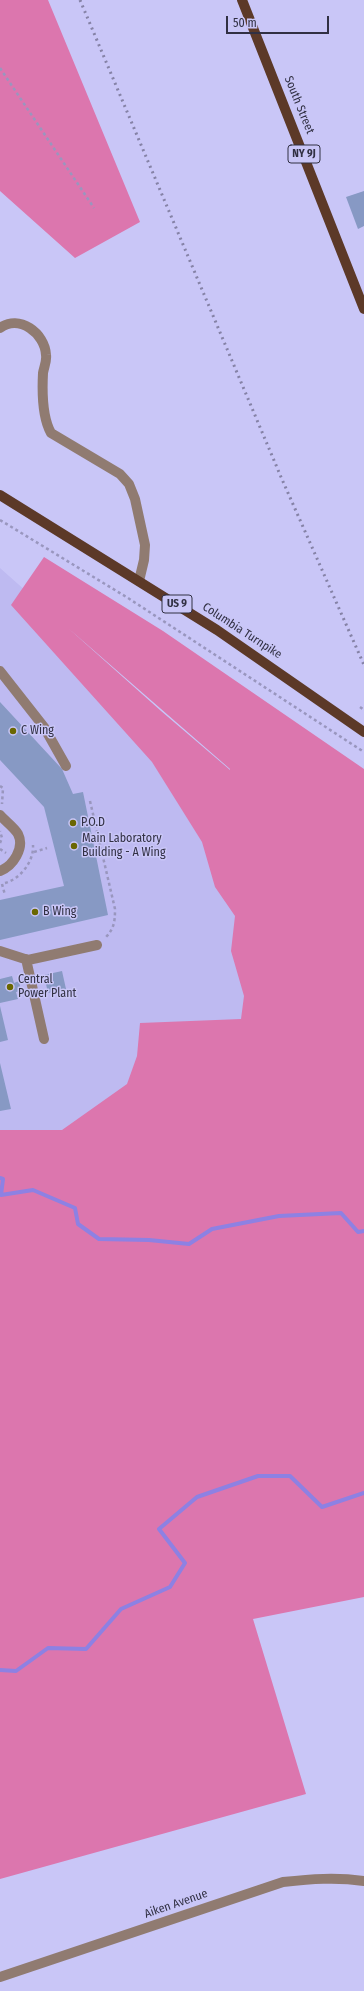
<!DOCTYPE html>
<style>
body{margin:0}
#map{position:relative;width:364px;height:1991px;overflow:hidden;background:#c9c6f7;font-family:"Fira Sans Condensed",sans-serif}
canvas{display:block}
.scale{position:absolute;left:226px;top:16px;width:103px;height:18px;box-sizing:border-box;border:2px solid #313043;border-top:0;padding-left:5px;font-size:12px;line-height:14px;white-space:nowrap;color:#313043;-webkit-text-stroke:3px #c9c6f7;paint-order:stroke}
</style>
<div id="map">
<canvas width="364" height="1991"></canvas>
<div class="scale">50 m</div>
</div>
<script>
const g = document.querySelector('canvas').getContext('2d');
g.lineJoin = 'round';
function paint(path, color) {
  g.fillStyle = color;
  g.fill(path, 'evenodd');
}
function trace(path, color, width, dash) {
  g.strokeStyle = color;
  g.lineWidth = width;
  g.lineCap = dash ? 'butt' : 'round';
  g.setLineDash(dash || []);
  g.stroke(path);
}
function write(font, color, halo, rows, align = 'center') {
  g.font = font + ' "Fira Sans Condensed",sans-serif';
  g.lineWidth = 3;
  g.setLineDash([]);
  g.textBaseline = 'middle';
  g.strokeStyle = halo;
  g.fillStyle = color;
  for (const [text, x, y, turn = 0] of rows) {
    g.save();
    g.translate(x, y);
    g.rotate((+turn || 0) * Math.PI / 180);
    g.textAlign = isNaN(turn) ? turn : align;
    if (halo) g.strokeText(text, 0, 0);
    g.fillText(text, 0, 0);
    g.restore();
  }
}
paint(new Path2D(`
 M0,568L161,711L263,798L364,984V1221L0,1281Z`), '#bebaf1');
paint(new Path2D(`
 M0,0H48L140,222L75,258L0,191Z
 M44,557L163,631L364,769V1597L253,1619L306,1794L0,1879V1130H62L127,1084L137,1056L140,1023L241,1019L244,996L231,951L235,916L215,887L202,842L152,762L11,605ZM68,628L230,769V770L161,711Z`), '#dc76ae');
trace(new Path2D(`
 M0,1178L3,1179L1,1195L33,1190L75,1208L78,1224L99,1239L149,1240L189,1244L212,1229L279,1216L341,1213L358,1232L364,1231
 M0,1670L16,1671L48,1648L86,1649L121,1609L170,1587L185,1563L159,1529L197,1497L258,1476H290L322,1507L364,1493`), '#8d81e3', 4);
paint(new Path2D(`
 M364,191V226L358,229L346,197Z
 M0,702L62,769L73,794L83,792L108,915L0,940V900L64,886L44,807L0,760Z
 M62,971L66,989L48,993L44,975Z
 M12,976L14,983L19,981L21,991L16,992L18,999L0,1003V979Z
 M0,1006L8,1040L0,1042Z
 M0,1063L11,1109L0,1111Z`), '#8799c4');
trace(new Path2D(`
 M0,68L94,208
 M0,520L128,598L364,752
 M360,707L364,710
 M0,786L3,788L2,804
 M90,801L115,909C115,922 114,929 105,938
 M0,843L2,838L0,831
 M0,849L6,853
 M34,852L47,848
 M5,883C20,879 34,862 33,845
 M2,884L5,895`), '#9996be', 2.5, [3, 3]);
trace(new Path2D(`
 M0,328C19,314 45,333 46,355C47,361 44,367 43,373C42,392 42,417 51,433L120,474L129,484L135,499L145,545L144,560L139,581
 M0,671L44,727L66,766
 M0,815C5,821 14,827 18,834C25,848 13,866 0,871
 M0,951L28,960L97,945
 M26,959L44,1039
 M0,1977L283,1882C311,1879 336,1877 364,1881`), '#907b71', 10);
trace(new Path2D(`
 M242,0L364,309
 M0,495L217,630L364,732`), '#5c3928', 10);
trace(new Path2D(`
 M80,0L281,477L364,665`), '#8582a6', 3, [2, 4]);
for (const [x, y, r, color] of [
 [13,731,4,"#6a6700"],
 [73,823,4,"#6a6700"],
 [74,846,4,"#6a6700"],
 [35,912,4,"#6a6700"],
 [10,987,4,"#6a6700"]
]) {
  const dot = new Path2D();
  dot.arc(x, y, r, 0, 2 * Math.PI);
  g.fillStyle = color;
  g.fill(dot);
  trace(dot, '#c9c6f7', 1.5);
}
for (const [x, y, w] of [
 [304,154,32],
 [177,604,30]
]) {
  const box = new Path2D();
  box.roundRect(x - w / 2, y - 9, w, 18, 3);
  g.fillStyle = '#c9c6f7';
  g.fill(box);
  trace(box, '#313043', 1);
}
write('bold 11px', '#313043', null, [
 ["NY 9J",304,154],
 ["US 9",177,604]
]);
write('12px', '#313043', '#c9c6f7', [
 ["South Street",299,105,68],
 ["Columbia Turnpike",242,631,33],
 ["Aiken Avenue",176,1904,-19]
]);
write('12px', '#313043', '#c9c6f7', [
 ["C Wing",21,731],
 ["P.O.D",81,823],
 ["Main Laboratory",82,839],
 ["Building - A Wing",82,853],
 ["B Wing",43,912],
 ["Central",18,980],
 ["Power Plant",18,994]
], 'left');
</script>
